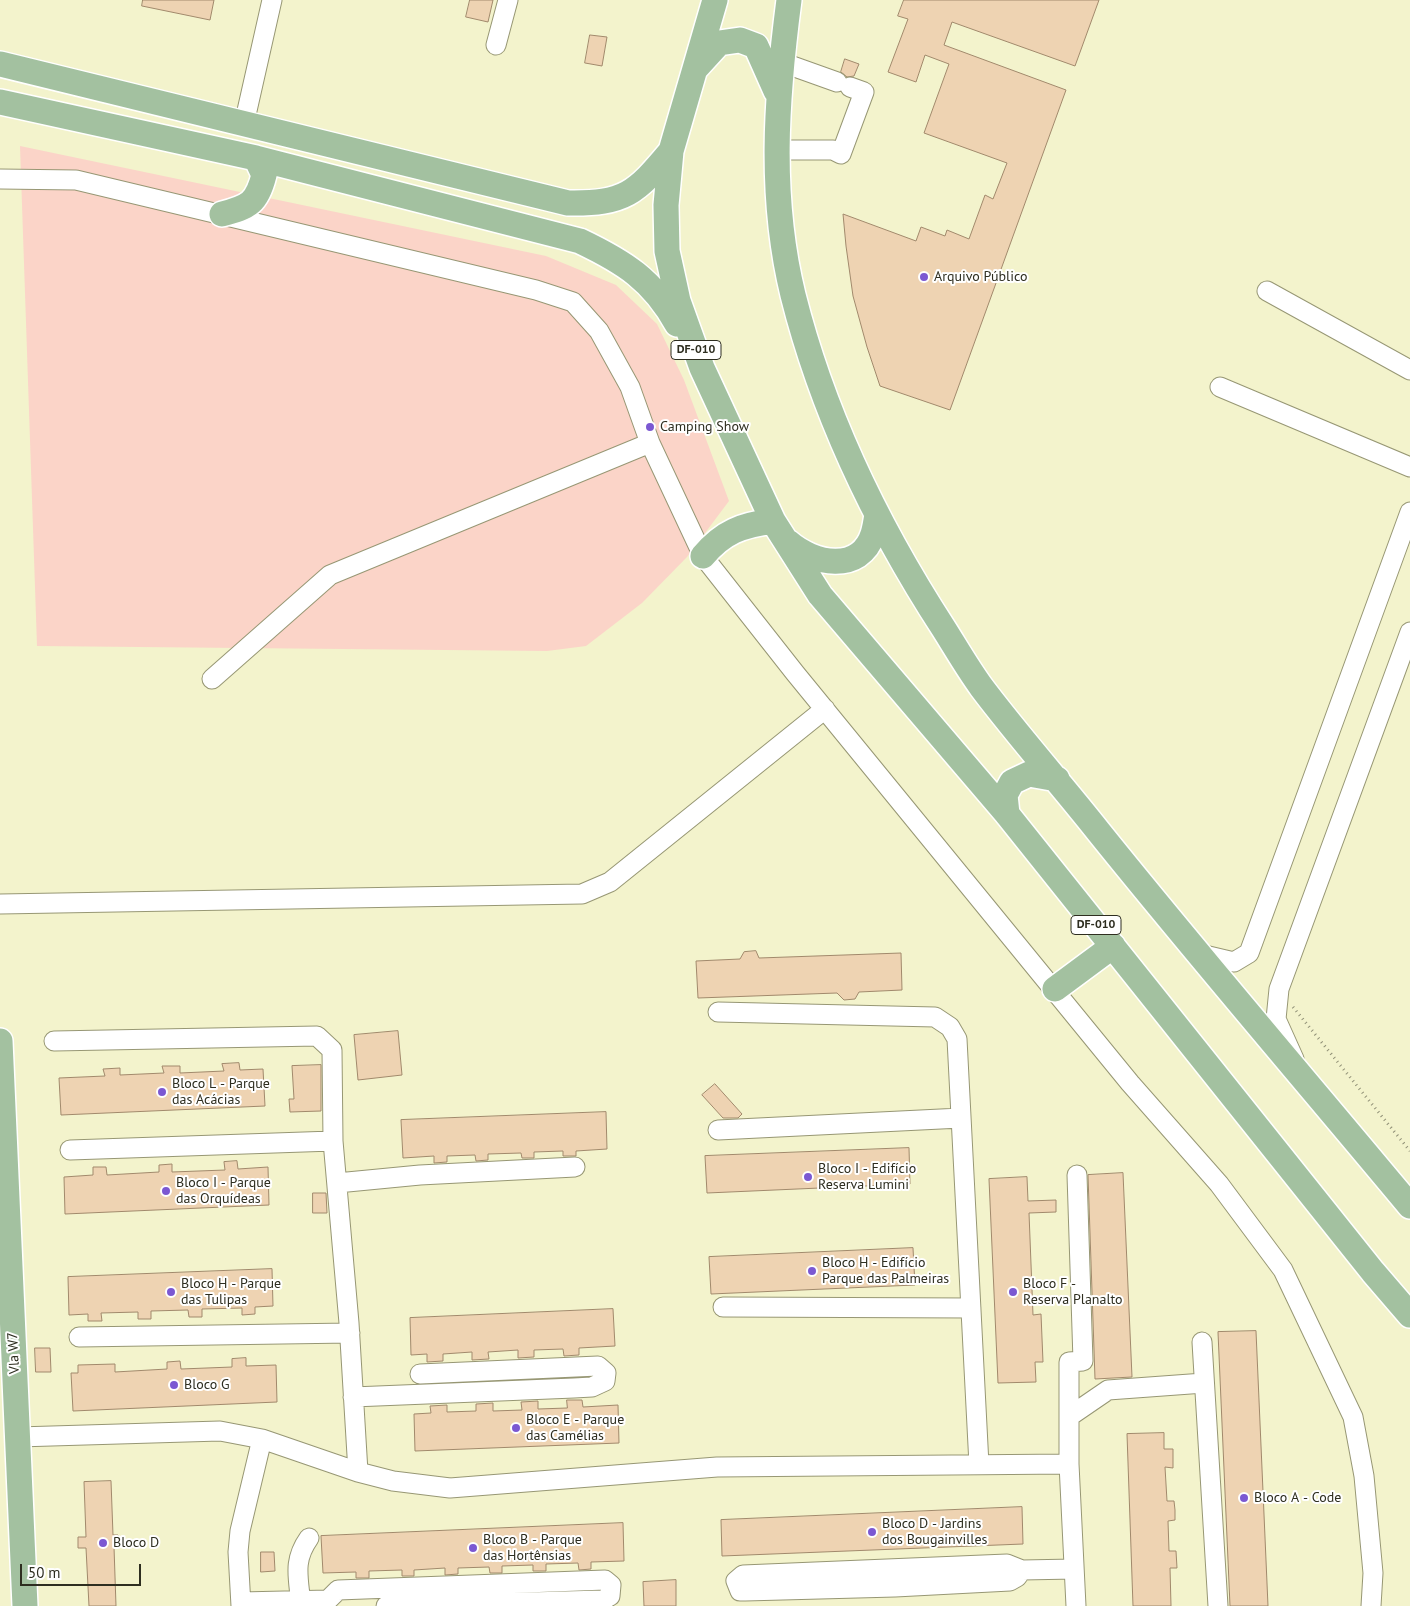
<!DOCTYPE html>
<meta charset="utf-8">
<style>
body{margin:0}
#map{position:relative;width:1410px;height:1606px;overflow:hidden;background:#f3f3cc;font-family:"PT Sans",sans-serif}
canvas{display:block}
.scale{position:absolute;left:20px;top:1564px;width:121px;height:22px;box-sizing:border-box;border:2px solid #2e2e20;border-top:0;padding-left:6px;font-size:15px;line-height:18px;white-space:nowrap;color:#2e2e20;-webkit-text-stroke:4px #fff;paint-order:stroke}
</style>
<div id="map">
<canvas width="1410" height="1606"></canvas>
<div class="scale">50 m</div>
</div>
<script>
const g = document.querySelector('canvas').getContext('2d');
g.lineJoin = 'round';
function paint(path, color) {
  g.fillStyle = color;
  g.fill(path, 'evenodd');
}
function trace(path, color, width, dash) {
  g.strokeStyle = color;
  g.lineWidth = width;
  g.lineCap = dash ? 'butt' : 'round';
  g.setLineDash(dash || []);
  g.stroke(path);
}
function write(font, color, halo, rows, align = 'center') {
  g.font = font + ' "PT Sans",sans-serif';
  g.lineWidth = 4;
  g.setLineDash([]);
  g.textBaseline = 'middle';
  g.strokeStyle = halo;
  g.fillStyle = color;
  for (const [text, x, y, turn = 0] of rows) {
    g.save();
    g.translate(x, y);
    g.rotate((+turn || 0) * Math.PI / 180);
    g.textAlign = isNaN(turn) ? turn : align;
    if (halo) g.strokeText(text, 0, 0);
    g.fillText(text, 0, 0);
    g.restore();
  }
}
paint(new Path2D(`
 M20,146L546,256L616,285L657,324L684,380L729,501L687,557L642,603L586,646L547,651L37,646Z`), '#fbd4c8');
const building = new Path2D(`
 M143,0H214L210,20L142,6Z
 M470,0H493L488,22L466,17Z
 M904,0H1099L1075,66L952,22L944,45L1066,90L950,410L880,386L867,347L853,296L846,246L843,214L916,241L921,227L945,236L947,230L969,239L985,195L993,199L1007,163L924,133L949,64L925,55L916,82L888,72L908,19L898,16Z
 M590,35L607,37L602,66L585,63Z
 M845,59L859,64L854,76L847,77L841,72Z
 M756,951L759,958L901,953L902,990L859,992L855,999L844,1000L837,993L698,998L696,961L740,959L744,952Z
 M398,1031L402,1075L358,1080L354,1035Z
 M239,1063L240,1070L263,1069L265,1106L61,1115L59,1078L105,1076L103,1069L120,1068V1075L164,1073L162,1066H180V1073L224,1071L222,1064Z
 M321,1065V1111L290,1112L289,1099H294L292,1066Z
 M715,1084L742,1114L738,1118H723L702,1095Z
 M606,1112L607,1149L576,1151V1156H563V1151L534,1152V1158H522L521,1153L488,1154V1160L476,1161L475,1155L447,1156V1162L434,1163V1156L403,1158L401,1120Z
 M909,1148L910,1184L707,1193L705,1156Z
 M237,1161L238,1169L268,1167L269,1205L65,1214L64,1177L93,1175V1167H106L107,1175L159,1172V1165L172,1164V1172L225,1170L224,1162Z
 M1123,1173L1132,1377L1095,1379L1088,1175Z
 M1027,1177L1028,1201L1056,1200V1212L1029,1213L1033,1315L1041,1314L1043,1362H1035L1036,1382L998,1383L989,1179Z
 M313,1193H326L327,1213H313Z
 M913,1248L915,1285L711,1294L709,1257Z
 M272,1269L273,1306L255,1307V1314L242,1315V1308L202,1309V1317H189L188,1310L151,1311V1319H138V1312L101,1313L102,1321H88V1314L69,1315L68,1277Z
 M613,1309L615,1346L579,1348V1355L564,1356L563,1349L534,1350V1357L518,1358V1350L488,1352L489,1359L472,1360V1352L443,1354V1361L427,1362V1354L411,1355L410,1318Z
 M1256,1331L1268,1606H1230L1218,1332Z
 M35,1348H50L51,1372H36Z
 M246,1358V1366L276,1365L277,1402L73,1411L71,1373H78V1365L115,1364V1372L167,1369V1362L180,1361L181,1369L232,1367V1359Z
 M567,1400H582L583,1407L618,1405L619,1443L415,1451L414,1414L431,1413L430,1406L447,1405V1412L476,1411V1404L493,1403V1411L522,1410L521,1402L538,1401V1409L567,1408Z
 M1164,1433V1449H1173V1468L1165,1467L1167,1501H1174L1175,1510V1520L1168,1521L1169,1551H1176L1177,1568H1170L1171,1606H1133L1127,1434Z
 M111,1481L113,1535H118L119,1547H114L116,1606H89L86,1548H78V1537H86L84,1482Z
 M1022,1507L1023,1544L722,1556L721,1520Z
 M623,1523L624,1561L591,1562V1569L579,1570L578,1563L546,1564V1571H533V1565L502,1566V1573H490L489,1567L458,1568V1574L445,1575V1568L414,1570V1576H402V1570L369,1571V1578H356V1572L323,1573L321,1536Z
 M261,1552H274L275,1571L261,1572Z
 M676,1580V1606H644L643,1582Z`);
paint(building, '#eed3b2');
trace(building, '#a1896c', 1);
const minor = new Path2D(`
 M496,45L508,0
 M781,62L837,82
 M244,124L272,0
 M776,150H833L841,154L864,92L850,87
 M0,179L76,180L536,290L573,302L599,331L630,387L650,443L703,556L795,673L1130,1083L1219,1184L1283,1270L1353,1417L1364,1476L1373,1573L1371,1606
 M1267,291L1410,370
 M1220,387L1410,467
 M212,679L330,575L650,443
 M0,904L582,894L610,882L825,709
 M1196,953L1234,962L1249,953L1410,512
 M718,1012L935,1017L950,1027L957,1039L979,1465
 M54,1041L317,1036L332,1050L333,1141L349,1323L358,1472
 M1294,1059L1276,1019L1279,989L1410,632
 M718,1130L961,1118
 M70,1150L333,1141
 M337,1183L420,1175L575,1167
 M723,1307L971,1308
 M79,1337L350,1333
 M1202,1342L1218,1606
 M353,1397L574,1388L592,1387L605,1381L606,1373L598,1366L420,1374
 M1070,1416L1108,1390L1204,1383
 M18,1437L220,1431L262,1439L358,1472L393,1481L450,1488L717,1467L1069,1464
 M1022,1570L1017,1577L1010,1581L895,1587L745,1591H740L736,1581L743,1575L1007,1564L1022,1570L1074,1569
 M241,1602L328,1600L338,1590L605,1580L611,1585L610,1596L603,1600L386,1606
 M241,1606L238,1552L240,1531L262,1439
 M301,1606C299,1578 292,1562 309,1538
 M1076,1606L1069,1464V1362L1083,1361L1077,1175`);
const major = new Path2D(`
 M715,0L671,151L666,205L667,251L678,301L702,368L773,521L820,595L1007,814L1373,1272L1410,1315
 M789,0C776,99 769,197 793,295C823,414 877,526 944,629C956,648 968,669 982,688C1019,737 1060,783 1098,831C1200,958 1306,1081 1410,1206
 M0,64L568,203C625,204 636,193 671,151
 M697,67L719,43L740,40L756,46L776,91
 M0,102L256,158L580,241C624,262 653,280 677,324
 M222,214C249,207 257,203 264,175L256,158
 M788,542C813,564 860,574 873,534C875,528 876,521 877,514
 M703,556C723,532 742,525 773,521
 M1007,814L1005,795L1012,782L1029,774L1057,779
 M1055,989L1113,946
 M0,1041L25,1606`);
trace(minor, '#979774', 21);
trace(major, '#fff', 28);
trace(new Path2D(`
 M1293,1007L1410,1151`), '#919177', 3, [1, 4]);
trace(minor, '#fff', 19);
trace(major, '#a3c1a0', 25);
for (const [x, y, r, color] of [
 [924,277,5,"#7b58d2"],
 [650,427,5,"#7b58d2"],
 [162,1092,5,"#7b58d2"],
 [808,1177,5,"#7b58d2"],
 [166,1191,5,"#7b58d2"],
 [812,1271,5,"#7b58d2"],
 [171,1292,5,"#7b58d2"],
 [1013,1292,5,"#7b58d2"],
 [174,1385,5,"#7b58d2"],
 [516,1428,5,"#7b58d2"],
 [1244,1498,5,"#7b58d2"],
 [872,1532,5,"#7b58d2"],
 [103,1543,5,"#7b58d2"],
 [473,1548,5,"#7b58d2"]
]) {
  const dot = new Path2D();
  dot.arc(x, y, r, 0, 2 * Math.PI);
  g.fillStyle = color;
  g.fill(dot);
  trace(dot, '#fff', 2);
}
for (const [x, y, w] of [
 [696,350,50],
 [1096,925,50]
]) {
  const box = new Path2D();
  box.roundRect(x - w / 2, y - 9.5, w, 19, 4);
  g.fillStyle = '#fff';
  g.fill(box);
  trace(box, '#2e2e20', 1);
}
write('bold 12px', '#2e2e20', null, [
 ["DF-010",696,350],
 ["DF-010",1096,925]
]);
write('14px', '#2e2e20', '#fff', [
 ["Arquivo Público",934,277],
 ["Camping Show",660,427],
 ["Bloco L - Parque",172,1084],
 ["das Acácias",172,1100],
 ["Bloco I - Edifício",818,1169],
 ["Reserva Lumini",818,1185],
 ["Bloco I - Parque",176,1183],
 ["das Orquídeas",176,1199],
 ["Bloco H - Edifício",822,1263],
 ["Parque das Palmeiras",822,1279],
 ["Bloco H - Parque",181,1284],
 ["das Tulipas",181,1300],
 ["Bloco F -",1023,1284],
 ["Reserva Planalto",1023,1300],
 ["Bloco G",184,1385],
 ["Bloco E - Parque",526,1420],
 ["das Camélias",526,1436],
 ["Bloco A - Code",1254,1498],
 ["Bloco D - Jardins",882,1524],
 ["dos Bougainvilles",882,1540],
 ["Bloco B - Parque",483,1540],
 ["das Hortênsias",483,1556],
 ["Bloco D",113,1543]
], 'left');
write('14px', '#2e2e20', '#fff', [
 ["Vla W7",14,1353,-93]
]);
</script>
